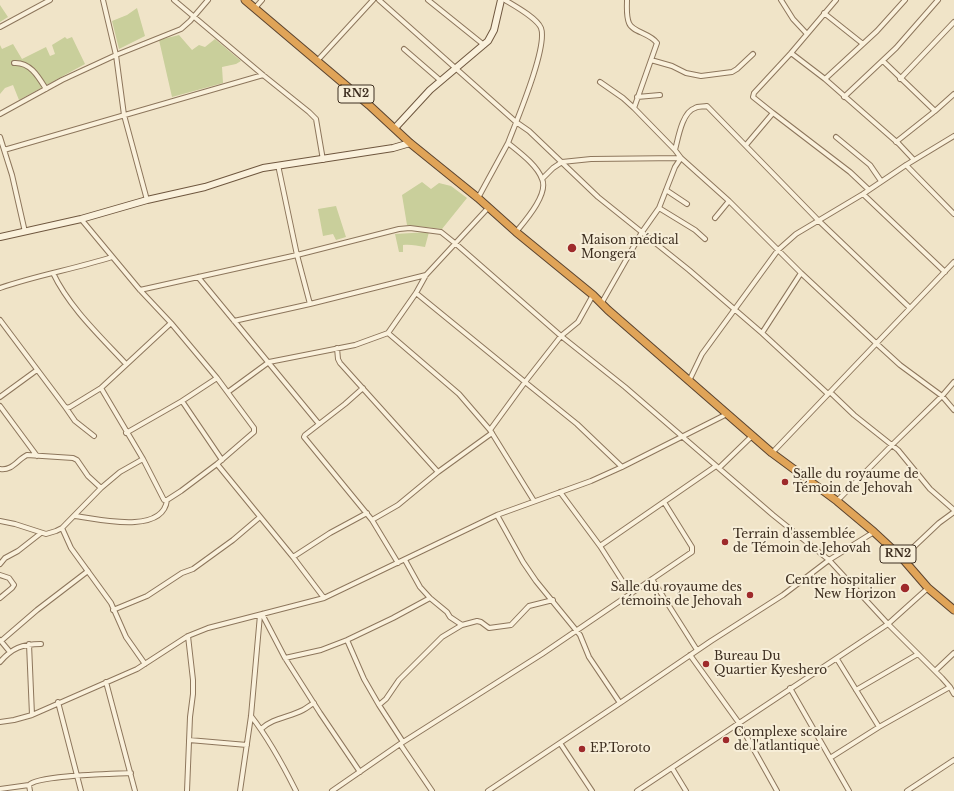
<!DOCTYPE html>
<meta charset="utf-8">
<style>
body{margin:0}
canvas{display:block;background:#f0e4c8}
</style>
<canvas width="954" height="791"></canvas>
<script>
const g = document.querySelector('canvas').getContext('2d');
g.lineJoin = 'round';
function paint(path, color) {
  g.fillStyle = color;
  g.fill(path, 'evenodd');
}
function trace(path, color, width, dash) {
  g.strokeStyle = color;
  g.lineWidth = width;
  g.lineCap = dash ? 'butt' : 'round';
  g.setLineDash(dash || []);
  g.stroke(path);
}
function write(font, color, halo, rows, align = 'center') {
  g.font = font + ' "Libre Baskerville",serif';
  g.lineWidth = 4;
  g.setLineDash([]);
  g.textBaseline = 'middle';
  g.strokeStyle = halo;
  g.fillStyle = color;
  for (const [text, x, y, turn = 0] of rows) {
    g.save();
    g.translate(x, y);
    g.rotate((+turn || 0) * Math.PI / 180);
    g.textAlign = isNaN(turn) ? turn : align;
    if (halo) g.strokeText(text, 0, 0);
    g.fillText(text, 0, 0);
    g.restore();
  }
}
paint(new Path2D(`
 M0,5L8,17L0,22Z
 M137,8L145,36L119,49L112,21L127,15Z
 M179,35L192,50L199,45L205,47L215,39L241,61L236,64L222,67L223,83L172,97L159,40Z
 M65,37L67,39L72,37L85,64L19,100L13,85L5,88L0,94V45L2,49L13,44L22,59L46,47L50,56L55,54L52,45Z
 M422,182L431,189L439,183L451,186L467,198L442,229L407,225L402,195Z
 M336,206L346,237L336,240L333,234L323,236L318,209Z
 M429,232L425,247C417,246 411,244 403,245V252H399L395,234Z`), '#c9cf9b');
const street = new Path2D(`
 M103,0L116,55L124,115L147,200
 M174,0L263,75L309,112L316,119L323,160
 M379,0L516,122L529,131L598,197L689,270L762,333L828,394
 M428,0L484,45
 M505,0C515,6 537,18 541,28C548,47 516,122 508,143C519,152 537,165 542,179C549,194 525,221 516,232
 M627,0C627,7 626,16 629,23C632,32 650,33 657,43L634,108L675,150L681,158L729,201L801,273L877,344L900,365L942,396L954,410
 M781,0L793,19L807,34
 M255,8L262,0
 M824,13L863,44
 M0,27L50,0
 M404,49L441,81
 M791,53L825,79L899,144L914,160
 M651,60L672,66L686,73L701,76L732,72L737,69L753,54
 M317,61L373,0
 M883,61L935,111L954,94
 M14,63C30,62 38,76 46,89
 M825,79L877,31L905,0
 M900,79L954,22
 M600,82L623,98L634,108
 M637,97L660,95
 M844,97L896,48L938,0
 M773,113L850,172L868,189
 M0,114L62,80L116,55L181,29L190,21L208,0
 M0,137L12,175L25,232
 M836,137L870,165L881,181
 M896,142L935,111
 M746,145L773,113L753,97L754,93L791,53L836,0
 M4,150L263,75
 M675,150C678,139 682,112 695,108C698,106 703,107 707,106L819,221L910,308
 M278,165L297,255L310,304
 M906,165L954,214
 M542,179L553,168L562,162L591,159L681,158
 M666,190L687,204
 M863,194L945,272
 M478,198L508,143
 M659,208L695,230L705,239
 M715,218L729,201
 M81,219L140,290L171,323L217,378L254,428V432L217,464L181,491L167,500H164L143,459L101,388
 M53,273C69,307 100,336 126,364
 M198,277L319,424
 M0,288C37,275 75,269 112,257
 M140,290L297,255L399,229L410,228L441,232L456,244L561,336L625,387L773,515L829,560L888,624L942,678L950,687L954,694
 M416,293L525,382L577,424L622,467
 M601,304L642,232L659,208L675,167L681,158
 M0,320L66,408L70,407L101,388L171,323
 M234,321L310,304L426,275
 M388,333L459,394L490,430L534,501
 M762,333L801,273
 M337,348L338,359L340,363L438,472
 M689,381L702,354L778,250L796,234L863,194L906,165L954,136
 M363,388L345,404L305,435L304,437L372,520L398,563
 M228,392L269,362L355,345L388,333L416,293L426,275L488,208
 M830,392L854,415L898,450L930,489L954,510
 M0,397L37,370
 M182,401L222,460
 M0,406L37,456
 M66,408L75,421L94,436
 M490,430L525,382L561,336L578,322L593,295
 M126,433L182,401L217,378
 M772,453L954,262
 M217,464L293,557L324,598
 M719,468L752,436
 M0,469C12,471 17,460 27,455L73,458L77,460L88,476L101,488
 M560,492L600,546L630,593
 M837,501L892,445L942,396L954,382
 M497,515L523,562L536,581L580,635L589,657L620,703
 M75,516C97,519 163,535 167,500
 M372,520L398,505L438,472L492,433
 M0,521L15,524L46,534L56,531L62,528L71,548L111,603L126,637L145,664
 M62,528L101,488L120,472L143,459
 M600,546L716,466
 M293,557L330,533L367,513
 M902,558L939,523L954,512
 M405,560L420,587L430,598L447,612L450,617L462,625
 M0,564L5,558L18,551L41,533
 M0,575L9,578L14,585L12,588L0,598
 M652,579L697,650
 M113,610L147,596L182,573L193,569L233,540L260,517
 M262,614L285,658L320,713L360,772
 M0,640L10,652
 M347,640L364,679L379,705L403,742
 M1,641L37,610L88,571
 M29,644L32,715
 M690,655L739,723L777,791
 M285,658L321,650L347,640L393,618L430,598
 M837,659L879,727
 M0,662C12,648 22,644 41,644
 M935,671L954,653
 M106,682L135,791
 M790,688L849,791
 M856,690L918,654
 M58,702L81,791
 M379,705L386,699L399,680L442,637L462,625L477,621L481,622L489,628L511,625L529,606L553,600
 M251,716C269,739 283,765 296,791
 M0,722L14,720L32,715L137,669L188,636L208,628L324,598L497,515L591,481L622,467L727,414
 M261,729C272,718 290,717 303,710C307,708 310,705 314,703
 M189,740L247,745
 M560,743L592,791
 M400,744L432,791
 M830,758L879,727L950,687
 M672,768L686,791
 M29,785C38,775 114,774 131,773
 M0,789L29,785L30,791
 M187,791L190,717L193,694V680L188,636
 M240,791L251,716L260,615
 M332,791L400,744L542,654L692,552V547L664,502
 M488,791L620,703L711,641L783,595L829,560L874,532
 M637,791L888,624L928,588
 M907,791L954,760`);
const secondary = new Path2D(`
 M395,128L430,90L488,41L494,30L501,0
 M0,237L81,219L147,200L205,187L263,168L393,148L410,143`);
const highway = new Path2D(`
 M245,0L369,105L410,143L478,198L516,232L593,295L608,310L772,453L837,501L874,532L902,558L928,588L954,610`);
trace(street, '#8d765c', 6);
trace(secondary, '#6f573f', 8);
trace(highway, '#5b4430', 9);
trace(street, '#faf1dc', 4);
trace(secondary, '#faf1dc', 6);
trace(highway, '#e0a458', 7);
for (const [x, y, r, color] of [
 [572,248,5,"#9e2a2b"],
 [785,482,4,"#9e2a2b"],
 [725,542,4,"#9e2a2b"],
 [905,588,5,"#9e2a2b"],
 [750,595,4,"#9e2a2b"],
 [706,664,4,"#9e2a2b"],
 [726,740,4,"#9e2a2b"],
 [582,749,4,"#9e2a2b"]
]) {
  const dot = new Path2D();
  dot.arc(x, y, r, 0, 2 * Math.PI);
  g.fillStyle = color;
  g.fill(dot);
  trace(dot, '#f7eed8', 1.5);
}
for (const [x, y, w] of [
 [356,94,36],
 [898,554,36]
]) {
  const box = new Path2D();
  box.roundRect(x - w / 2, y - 9, w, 18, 3);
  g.fillStyle = '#f7eed8';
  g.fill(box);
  trace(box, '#3d2e20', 1);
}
write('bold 11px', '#3d2e20', null, [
 ["RN2",356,94],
 ["RN2",898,554]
]);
write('12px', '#3d2e20', '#f7eed8', [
 ["Maison médical",581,241],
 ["Mongera",581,255],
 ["Salle du royaume de",793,475],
 ["Témoin de Jehovah",793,489],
 ["Terrain d'assemblée",733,535],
 ["de Témoin de Jehovah",733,549],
 ["Centre hospitalier",896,581,"right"],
 ["New Horizon",896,595,"right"],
 ["Salle du royaume des",742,588,"right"],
 ["témoins de Jehovah",742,602,"right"],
 ["Bureau Du",714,657],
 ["Quartier Kyeshero",714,671],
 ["Complexe scolaire",734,733],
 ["de l'atlantique",734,747],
 ["EP.Toroto",590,749]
], 'left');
</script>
